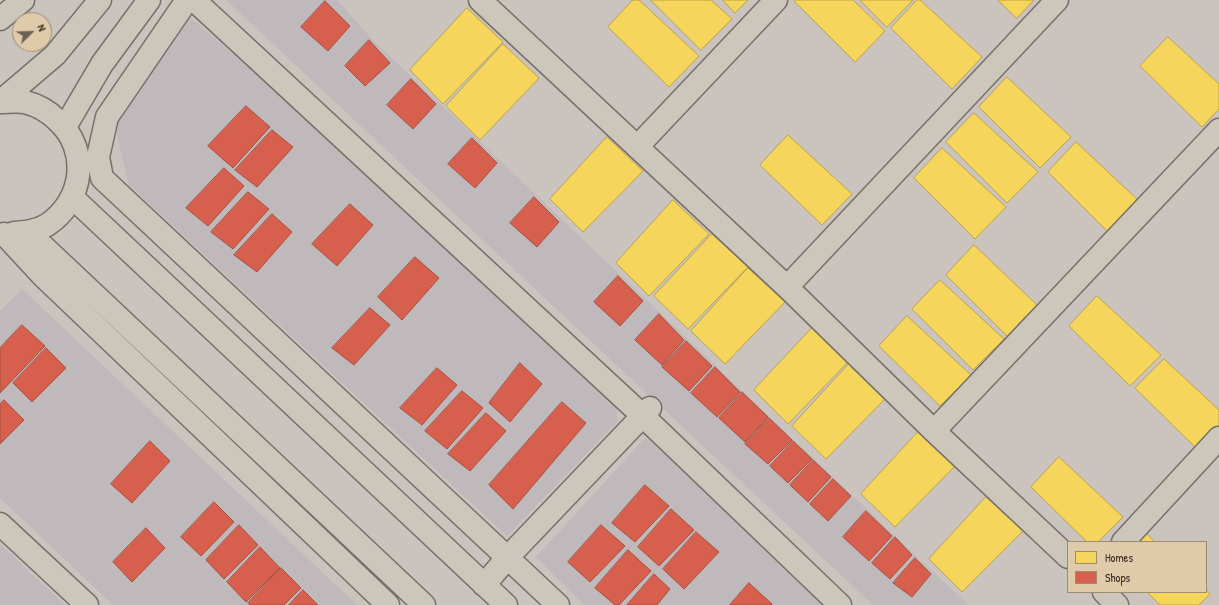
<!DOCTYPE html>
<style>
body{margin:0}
#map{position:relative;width:1219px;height:605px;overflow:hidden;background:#cac3be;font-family:"Patrick Hand",sans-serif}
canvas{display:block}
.legend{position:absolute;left:1067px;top:541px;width:140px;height:52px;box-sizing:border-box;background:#dfcbaa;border:1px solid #9d8b72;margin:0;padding:5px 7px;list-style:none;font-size:12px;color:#3b2a1e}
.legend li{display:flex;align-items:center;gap:8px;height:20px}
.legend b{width:20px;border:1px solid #9d8b72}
.north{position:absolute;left:12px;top:12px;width:40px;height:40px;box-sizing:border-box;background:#dfcbaa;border:1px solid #9d8b72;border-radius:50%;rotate:67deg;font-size:11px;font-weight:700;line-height:16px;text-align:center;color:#3b2a1e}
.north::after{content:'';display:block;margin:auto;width:14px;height:18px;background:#6d6056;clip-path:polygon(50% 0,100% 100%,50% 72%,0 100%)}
</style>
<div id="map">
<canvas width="1219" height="605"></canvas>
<ul class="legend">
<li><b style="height:11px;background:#f6d55c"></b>Homes</li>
<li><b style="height:11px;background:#d6604d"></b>Shops</li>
</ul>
<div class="north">N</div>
</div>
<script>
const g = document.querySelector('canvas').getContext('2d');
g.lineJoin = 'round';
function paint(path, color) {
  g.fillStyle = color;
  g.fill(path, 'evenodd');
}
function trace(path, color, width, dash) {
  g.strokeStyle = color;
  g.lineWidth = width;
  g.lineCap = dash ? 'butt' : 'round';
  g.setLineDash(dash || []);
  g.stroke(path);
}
paint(new Path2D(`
 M226,0H337L374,41L936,575L969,605H873Z
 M189,16L572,350L616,404L618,421L507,536L147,202L128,183L115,125Z
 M22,289L357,605H113L0,498V311Z
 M646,437L824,605H584L536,557Z
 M0,544L65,605H0Z`), '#c0b9bb');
const homes = new Path2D(`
 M633,0H639L699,56L669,87L608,27Z
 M651,0H711L732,19L701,50Z
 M723,0H748L735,13Z
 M795,0H853L885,31L855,62L794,1Z
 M860,0H913L887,27Z
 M917,0H920L982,57L952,89L891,28Z
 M998,0H1034L1017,18Z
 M467,8L503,42L443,104L410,70Z
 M1168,37L1219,84V109L1202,127L1140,66Z
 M503,44L539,78L480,140L446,106Z
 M1007,77L1071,137L1040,168L979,107Z
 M974,113L1038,172L1007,203L946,142Z
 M788,135L852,194L822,225L760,165Z
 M607,137L643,171L583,232L550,199Z
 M1076,142L1139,201L1109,233L1048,172Z
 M942,148L1006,207L975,239L914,178Z
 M673,200L709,234L649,296L616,263Z
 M712,234L748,267L688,329L654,296Z
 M974,245L1037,305L1007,336L946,275Z
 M748,268L785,302L725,364L691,331Z
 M940,280L1004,339L973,370L912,309Z
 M1097,296L1161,355L1130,386L1069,326Z
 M907,316L971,375L940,406L879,346Z
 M812,328L848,362L788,424L754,390Z
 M1164,359L1219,410V426L1197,449L1135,388Z
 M849,364L886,398L826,459L792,426Z
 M918,432L955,466L895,527L861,494Z
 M1059,457L1123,517L1098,542H1087L1031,487Z
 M986,497L1023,531L962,592L929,559Z
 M1147,534L1155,542H1140Z
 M1206,589L1210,594L1199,605H1160L1147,592H1206Z`);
paint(homes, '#f6d55c');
trace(homes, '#bea249', 1);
const shops = new Path2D(`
 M325,1L350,26L328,51L301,27Z
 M369,40L390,63L365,86L345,66Z
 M411,79L436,104L413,129L387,105Z
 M246,106L270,127L233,168L208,146Z
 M272,130L293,147L257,187L235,170Z
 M472,138L497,163L475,188L448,164Z
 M224,168L244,186L208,226L186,208Z
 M248,192L269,209L233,249L211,232Z
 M534,197L559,222L537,247L510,223Z
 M350,204L373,225L337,266L312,244Z
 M272,214L292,232L257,272L234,255Z
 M415,257L439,278L402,320L378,297Z
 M618,276L643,301L620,326L594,302Z
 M370,308L390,325L354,365L332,348Z
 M659,314L684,340L662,365L635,340Z
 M22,325L45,346L0,393V348Z
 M686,341L712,366L689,391L662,367Z
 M46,348L66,368L32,402L13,383Z
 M520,363L542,384L510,422L489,403Z
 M715,367L740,392L717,417L691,393Z
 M437,368L457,385L422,425L400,408Z
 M462,391L483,408L447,449L425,431Z
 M742,392L768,417L745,442L719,418Z
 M4,400L24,420L0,444V404Z
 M562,402L586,423L513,509L489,485Z
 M486,413L506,431L470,471L448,454Z
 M769,418L792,440L768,464L745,444Z
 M150,441L170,461L132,503L111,484Z
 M793,441L812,459L788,483L770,466Z
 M813,460L831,477L808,502L790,485Z
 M833,479L851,496L828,521L810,504Z
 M645,485L669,506L635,542L612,523Z
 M214,502L234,522L201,556L181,537Z
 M671,509L694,530L659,566L638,547Z
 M866,511L892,536L869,561L843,537Z
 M239,525L258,545L224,579L206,560Z
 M601,525L625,546L590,582L568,562Z
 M146,528L165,548L132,582L113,562Z
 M696,532L719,552L684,589L663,569Z
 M895,537L912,555L890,579L872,563Z
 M260,547L280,568L246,602L227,582Z
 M628,550L651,571L619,605H615L595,588Z
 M915,558L931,574L912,597L893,583Z
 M281,568L301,588L284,605H250L248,603Z
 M654,574L670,589L657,605H627Z
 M749,583L772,604L771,605H730Z
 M303,590L318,605H289Z`);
paint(shops, '#d6604d');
trace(shops, '#a8503f', 1);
const minor = new Path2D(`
 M187,0L107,117L98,157L102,178L558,605
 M194,0L643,416L840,605
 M480,0L787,287L934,431L1068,557
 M0,19L23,0
 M0,102C8,102 17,101 25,102C37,105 48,111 57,120C90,149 84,201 47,225C37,231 26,232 14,233
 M0,102L55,55L100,0
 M65,127L102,64L149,0
 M637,147L776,0
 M72,197L506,605
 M28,232L424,605
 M4,234L43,276L388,605
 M787,287L1057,0
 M934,431L1219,130
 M0,524L87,605
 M1123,542L1219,438
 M484,585L508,557L650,408
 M1104,592L1117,605`);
trace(minor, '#76706b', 25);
trace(minor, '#cdc6bb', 22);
</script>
